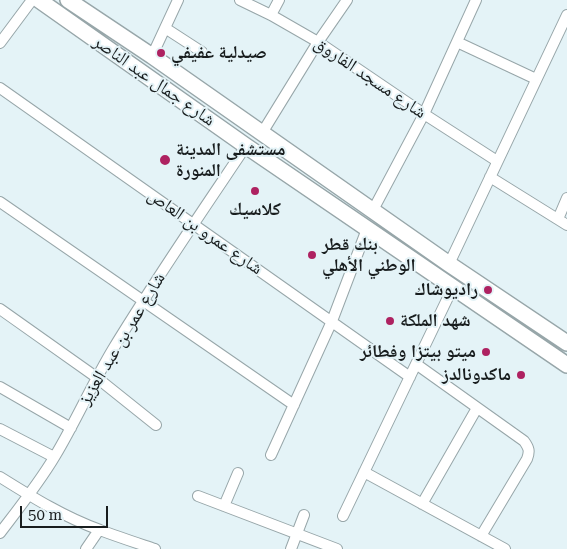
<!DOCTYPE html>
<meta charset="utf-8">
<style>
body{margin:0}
#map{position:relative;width:567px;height:549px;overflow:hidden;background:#e4f3f7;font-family:"Roboto Serif",serif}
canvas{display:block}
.scale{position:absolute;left:20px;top:506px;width:88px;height:22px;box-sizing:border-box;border:2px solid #181d1e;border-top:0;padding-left:6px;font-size:15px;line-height:18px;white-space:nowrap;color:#181d1e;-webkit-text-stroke:4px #e4f3f7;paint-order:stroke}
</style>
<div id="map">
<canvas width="567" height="549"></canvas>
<div class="scale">50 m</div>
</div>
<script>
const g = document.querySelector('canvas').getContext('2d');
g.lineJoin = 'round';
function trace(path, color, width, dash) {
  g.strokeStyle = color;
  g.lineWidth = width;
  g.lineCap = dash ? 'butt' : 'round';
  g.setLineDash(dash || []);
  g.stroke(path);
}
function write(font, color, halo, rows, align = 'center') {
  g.font = font + ' "Roboto Serif","Noto Naskh Arabic",serif';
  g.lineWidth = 4;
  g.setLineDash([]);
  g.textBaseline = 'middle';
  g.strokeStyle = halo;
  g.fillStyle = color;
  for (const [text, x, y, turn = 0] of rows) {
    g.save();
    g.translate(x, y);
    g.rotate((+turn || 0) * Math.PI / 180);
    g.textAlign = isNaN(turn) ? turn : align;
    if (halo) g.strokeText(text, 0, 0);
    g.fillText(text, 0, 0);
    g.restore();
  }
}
const street = new Path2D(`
 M240,0L271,15L318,42L424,114L497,161
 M271,15L279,0
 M165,28L202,52
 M457,42L536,79
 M0,43L32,0
 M152,56L178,0
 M0,88L410,377
 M262,133L318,42L347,0
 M490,177L567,225
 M0,202L294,405
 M373,210L424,114L476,0
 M558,219L567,198
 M449,264L567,15
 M0,309L96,377L156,425
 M416,364L524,441C529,448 530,451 527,459L481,536
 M0,387L71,428
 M0,429L54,457
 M271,455L332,321L367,229
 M364,472L505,549
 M0,477C32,497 64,517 100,530C118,537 137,543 155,549
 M198,496L337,549
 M422,504L477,408
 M224,506L238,473
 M343,516L453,287
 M0,533C19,508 39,483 55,456C76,421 92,384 113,349C155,280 201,213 246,146
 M86,549L99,530
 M291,549L304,515`);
const primary = new Path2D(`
 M39,0L246,146L567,365
 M68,0L152,56L449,264L567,343`);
trace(street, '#97a6a9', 12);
trace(primary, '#97a6a9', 18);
trace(street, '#fff', 10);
trace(primary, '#fff', 15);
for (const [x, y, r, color] of [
 [161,53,5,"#ae2261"],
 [165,160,6,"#ae2261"],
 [255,191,5,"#ae2261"],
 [312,255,5,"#ae2261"],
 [488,290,5,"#ae2261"],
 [390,321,5,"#ae2261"],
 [486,352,5,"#ae2261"],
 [521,375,5,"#ae2261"]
]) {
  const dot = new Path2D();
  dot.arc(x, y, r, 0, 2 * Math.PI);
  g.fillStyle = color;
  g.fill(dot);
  trace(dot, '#e4f3f7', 2);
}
write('bold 18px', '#181d1e', '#e4f3f7', [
 ["صيدلية عفيفي",171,53],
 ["مستشفى المدينة",176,150],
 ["المنورة",176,171],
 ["كلاسيك",255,210,"center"],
 ["بنك قطر",322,245],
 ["الوطني الأهلي",322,266],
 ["راديوشاك",478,290,"right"],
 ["شهد الملكة",400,321],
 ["ميتو بيتزا وفطائر",476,352,"right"],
 ["ماكدونالدز",511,375,"right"]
], 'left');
write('18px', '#181d1e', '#e4f3f7', [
 ["شارع مسجد الفاروق",370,78,34],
 ["شارع جمال عبد الناصر",154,81,35],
 ["شارع عمرو بن العاص",205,232,35],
 ["شارع عمر بن عبد العزيز",122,339,-59]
]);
</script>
